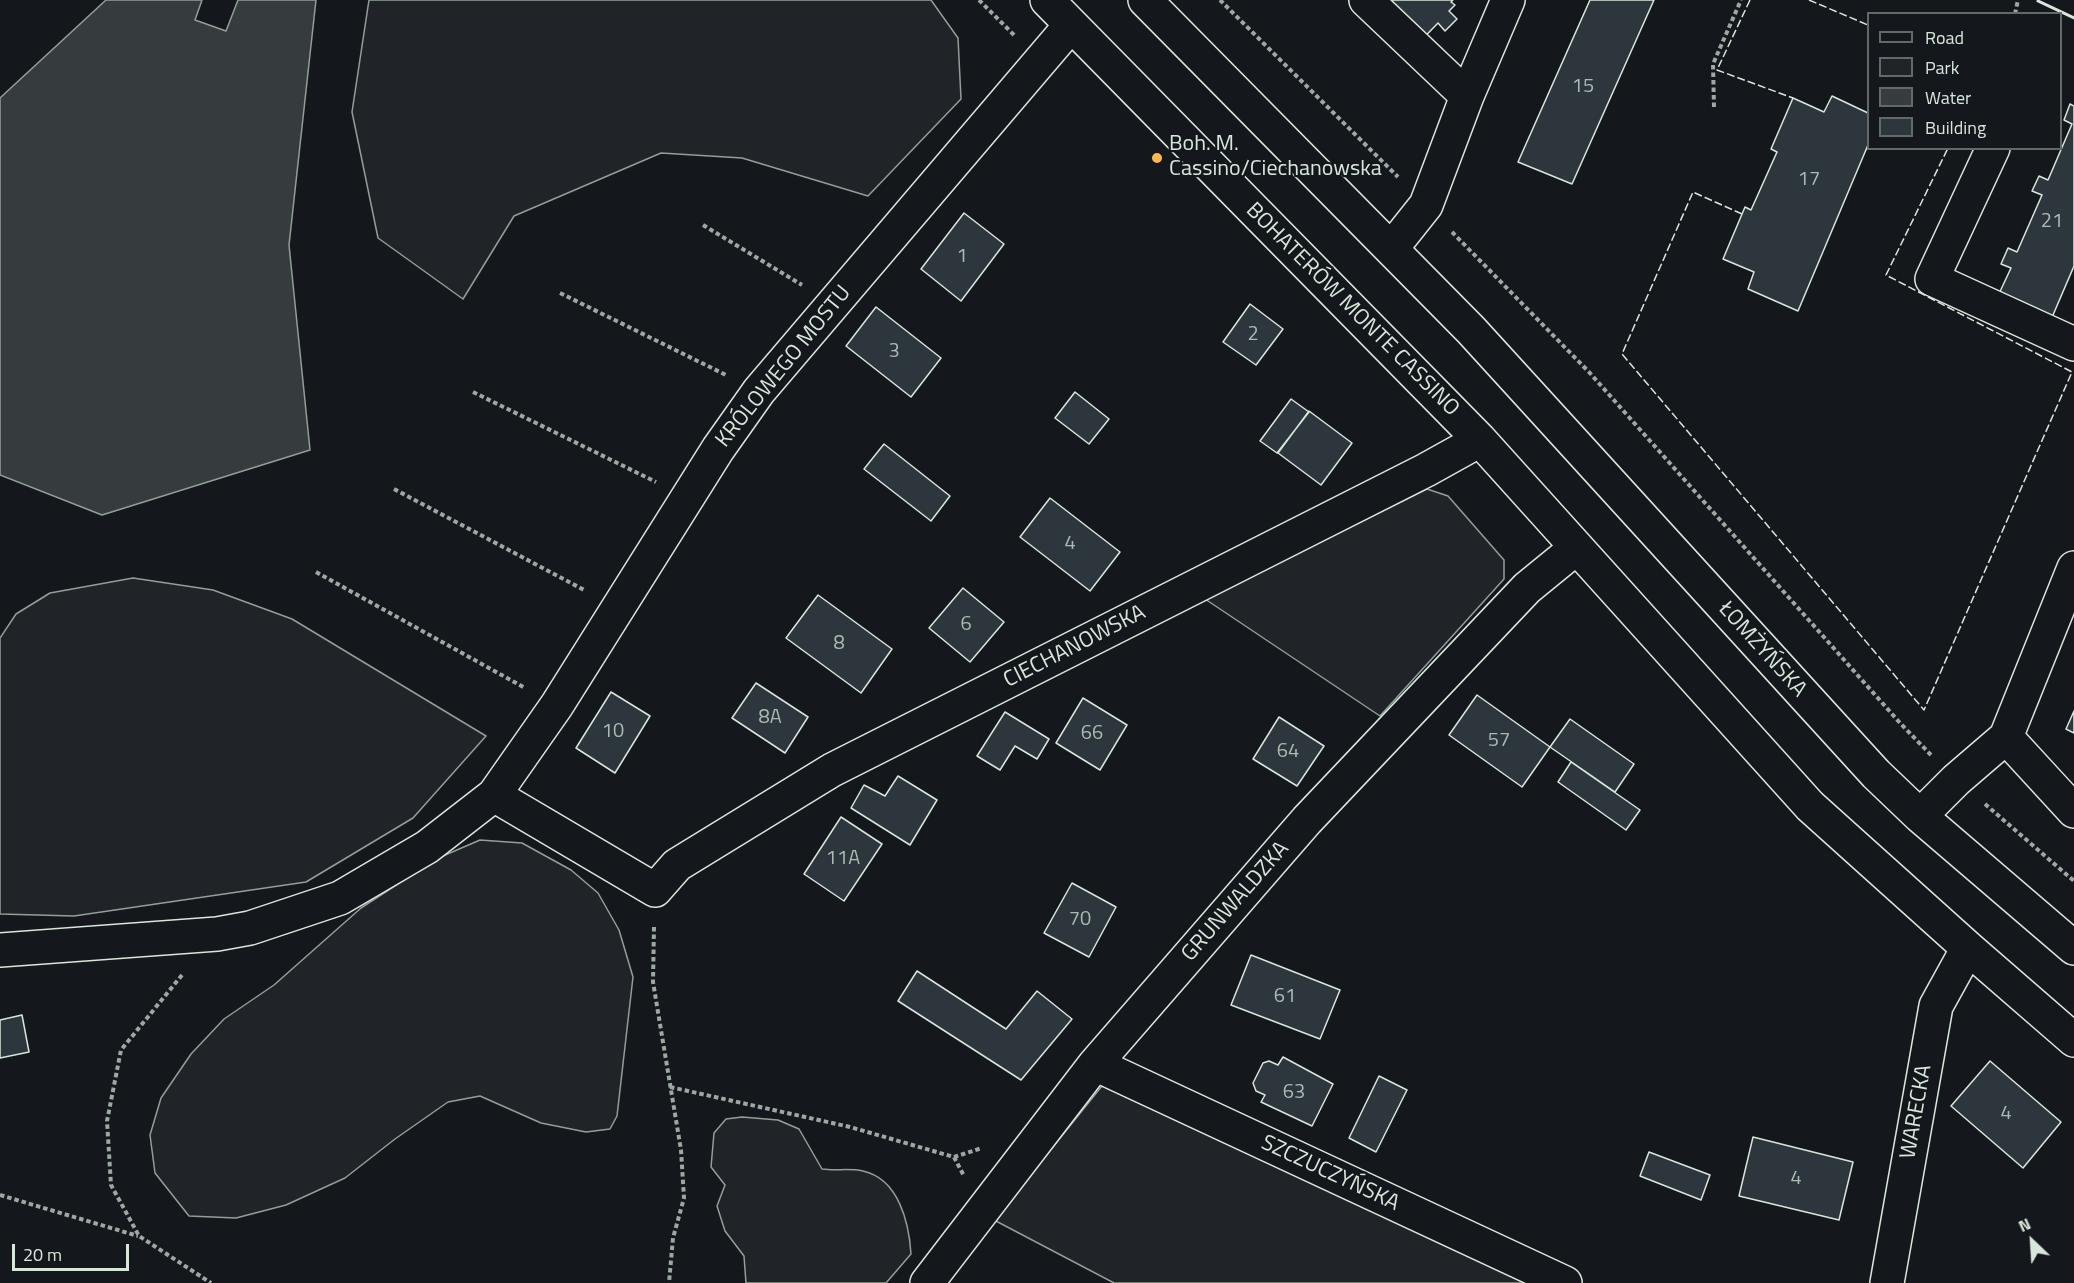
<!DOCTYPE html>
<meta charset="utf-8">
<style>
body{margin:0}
#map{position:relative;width:2074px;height:1283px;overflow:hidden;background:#14181c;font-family:"Titillium Web",sans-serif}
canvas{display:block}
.legend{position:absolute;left:1867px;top:12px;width:195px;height:138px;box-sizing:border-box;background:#14181c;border:2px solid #626a69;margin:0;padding:8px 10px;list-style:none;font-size:18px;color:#d8e6dc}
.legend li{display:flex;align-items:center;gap:12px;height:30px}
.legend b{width:30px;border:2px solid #626a69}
.north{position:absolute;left:2002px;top:1211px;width:60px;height:60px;-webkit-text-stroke:4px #14181c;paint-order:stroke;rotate:335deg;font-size:16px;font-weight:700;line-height:24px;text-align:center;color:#d8e6dc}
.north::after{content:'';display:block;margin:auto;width:21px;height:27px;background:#d8e6dc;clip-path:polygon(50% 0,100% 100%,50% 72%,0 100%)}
.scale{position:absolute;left:12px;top:1244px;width:117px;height:27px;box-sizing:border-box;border:3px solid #d8e6dc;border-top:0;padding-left:8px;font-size:18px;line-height:21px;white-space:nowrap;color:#d8e6dc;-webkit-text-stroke:4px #14181c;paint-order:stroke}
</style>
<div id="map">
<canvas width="2074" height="1283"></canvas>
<ul class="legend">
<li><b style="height:8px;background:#14181c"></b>Road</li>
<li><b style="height:16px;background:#202428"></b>Park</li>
<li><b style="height:16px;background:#363b3e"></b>Water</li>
<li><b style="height:16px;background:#2c363c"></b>Building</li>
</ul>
<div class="north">N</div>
<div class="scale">20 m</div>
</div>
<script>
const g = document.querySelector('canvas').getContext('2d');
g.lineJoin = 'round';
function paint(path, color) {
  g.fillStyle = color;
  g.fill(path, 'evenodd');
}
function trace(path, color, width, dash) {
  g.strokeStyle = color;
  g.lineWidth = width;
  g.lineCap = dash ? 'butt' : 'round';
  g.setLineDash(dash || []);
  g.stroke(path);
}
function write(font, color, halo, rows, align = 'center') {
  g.font = font + ' "Titillium Web",sans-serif';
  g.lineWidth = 4.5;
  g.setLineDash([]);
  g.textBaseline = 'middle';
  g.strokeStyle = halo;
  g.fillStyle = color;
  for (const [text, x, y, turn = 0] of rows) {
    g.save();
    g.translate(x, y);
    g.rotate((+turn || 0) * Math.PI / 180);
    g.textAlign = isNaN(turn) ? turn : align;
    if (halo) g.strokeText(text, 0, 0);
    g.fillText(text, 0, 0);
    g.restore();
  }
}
const green = new Path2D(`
 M369,0H931L958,38L961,99L868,196L742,158L661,153L514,216L463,299L378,238L352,112Z
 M1427,489L1448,496L1504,560V579L1380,716L1205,599Z
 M133,578L213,590L292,619L486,736L413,818L306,882L74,916L0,914V638L16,614L50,593Z
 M480,840L522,843L571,870L598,893L619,930L633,977L617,1116L610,1129L586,1132L541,1123L480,1096L448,1102L395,1139L345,1178L286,1205L236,1218L189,1216L155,1173L150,1135L161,1098L191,1054L224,1019L274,985L361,908L436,859Z
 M1102,1086L1528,1283H1114L994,1220Z
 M742,1117L778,1120L799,1129L822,1169C836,1171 849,1168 863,1171C899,1179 909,1223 911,1254L886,1283H746L744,1256L725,1231L717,1206L725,1185L711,1167L714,1133L726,1119Z`);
paint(green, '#202428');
trace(green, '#939e99', 1.5);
const water = new Path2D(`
 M106,0H202L195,20L226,31L238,0H316L289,245L310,450L102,515L0,475V98Z`);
paint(water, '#363b3e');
trace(water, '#939e99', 1.5);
const building = new Path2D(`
 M1349,0H1453L1451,2L1455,5L1449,11L1457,19L1445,31L1438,23L1405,57Z
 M1590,0H1654L1572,184L1518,162Z
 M1832,96L1868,113V145L1798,311L1748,289L1754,272L1723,259L1745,207L1751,210L1777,152L1771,149L1793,98L1824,112Z
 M2070,104L2074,106V266L2050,322L1997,298L2011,268L2001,264L2008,248L2017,252L2042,195L2032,191L2039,176L2048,180L2072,124L2064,120Z
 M964,213L1004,244L961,301L921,269Z
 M1250,304L1283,329L1256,365L1223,342Z
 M876,307L941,358L911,397L846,346Z
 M1075,392L1109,419L1089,444L1055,418Z
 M1291,399L1309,412L1277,453L1260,441Z
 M1309,411L1352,443L1321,485L1278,453Z
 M884,444L950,496L931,521L864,469Z
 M1050,498L1120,552L1090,591L1020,537Z
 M963,588L1004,622L970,662L929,628Z
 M818,595L892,649L861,693L786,638Z
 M756,683L808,717L785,753L732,718Z
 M611,692L650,716L615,773L576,748Z
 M1477,695L1550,747L1522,787L1449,735Z
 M1083,698L1127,725L1100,770L1056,743Z
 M2074,711V733L2066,729Z
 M1005,712L1049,739L1037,759L1015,746L1000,770L977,756Z
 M1279,717L1324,746L1297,786L1253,759Z
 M1570,719L1634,764L1615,792L1550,747Z
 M1571,762L1640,810L1626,830L1558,782Z
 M898,776L937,800L910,845L851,808L864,785L885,796Z
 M841,817L882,844L844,901L804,874Z
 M1072,883L1116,907L1089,957L1044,933Z
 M1251,955L1340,990L1320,1039L1231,1005Z
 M917,971L1006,1029L1037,991L1072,1019L1021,1080L898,1001Z
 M22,1015L29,1052L0,1058V1020Z
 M1283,1057L1333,1084L1312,1126L1261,1102L1265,1095L1256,1091L1253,1083L1263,1063L1269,1061L1278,1065Z
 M1990,1061L2061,1122L2023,1168L1951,1106Z
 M1379,1076L1407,1090L1376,1152L1349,1138Z
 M1753,1137L1853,1162L1839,1220L1739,1196Z
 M1649,1152L1710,1175L1701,1200L1640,1176Z`);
paint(building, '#2c363c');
trace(building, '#d8e6dc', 1.5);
const minor = new Path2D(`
 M1047,0L1480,440L1810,806L1968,948L2074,1040
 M1145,0L1471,330L1876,774L1920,816L2074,948
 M1366,0L1467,96
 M1993,148L1932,279L2074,344
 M1391,249L1426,205L1467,96L1508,0
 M2006,737L2074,811
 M494,795L655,890L677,865L832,770L1426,470L1480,440
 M1920,816L1956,780L2006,737L2074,568
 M0,950L217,934L250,928L340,898L427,847L494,795L557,705L718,449L759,391L1071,25
 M1095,1064L1565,1283
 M927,1283L1095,1064L1307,820L1527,588L1576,548
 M1887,1283L1936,1006L1968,948`);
trace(minor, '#d8e6dc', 36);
trace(new Path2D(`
 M979,0L1015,36
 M1220,0L1398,177
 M2015,14L2018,0
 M1714,107L1713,64L1741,0
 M703,225L802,285
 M1452,232L1589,372L1900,723L1931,755
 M560,293L726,375
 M473,392L656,482
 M394,489L586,591
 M316,572L525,688
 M1985,804L2074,881
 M654,927L653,982L681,1150L684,1198L673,1238L669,1283
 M182,975L121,1050L107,1121L111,1185L139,1236L211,1283
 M670,1087L850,1127L954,1157L982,1148
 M954,1157L964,1176
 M0,1195L138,1236`), '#9da8a2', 4, [4.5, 3]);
trace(minor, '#14181c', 33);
trace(new Path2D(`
 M1750,0L1717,70L1793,98
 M1809,0L1868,25
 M1742,214L1693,192L1622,354L1924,710L2072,372L1886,275L1948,148`), '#d8e6dc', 1.5, [8, 3]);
trace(new Path2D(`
 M2038,1L2074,18`), '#d8e6dc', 3);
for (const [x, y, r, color] of [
 [1157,158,6,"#ffb74d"]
]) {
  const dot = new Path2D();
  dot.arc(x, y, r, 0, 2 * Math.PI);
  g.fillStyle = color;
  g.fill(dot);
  trace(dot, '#14181c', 2);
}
write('20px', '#adbab4', null, [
 ["15",1583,87],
 ["17",1809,180],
 ["21",2052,222],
 ["1",962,257],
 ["2",1253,335],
 ["3",894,352],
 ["4",1070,544],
 ["6",966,625],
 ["8",839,644],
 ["8A",770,718],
 ["10",613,732],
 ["66",1092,734],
 ["57",1499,741],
 ["64",1288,752],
 ["11A",843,859],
 ["70",1080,920],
 ["61",1285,997],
 ["63",1294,1093],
 ["4",2006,1114],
 ["4",1796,1179]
]);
write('22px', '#d8e6dc', '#14181c', [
 ["Boh. M.",1169,145],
 ["Cassino/Ciechanowska",1169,170]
], 'left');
write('22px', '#d8e6dc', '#14181c', [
 ["BOHATERÓW MONTE CASSINO",1352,310,45],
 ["KRÓLOWEGO MOSTU",784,367,-51],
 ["CIECHANOWSKA",1075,647,-27],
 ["ŁOMŻYŃSKA",1762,650,48],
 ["GRUNWALDZKA",1236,902,-49],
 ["WARECKA",1917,1112,-80],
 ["SZCZUCZYŃSKA",1330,1174,25]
]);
</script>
